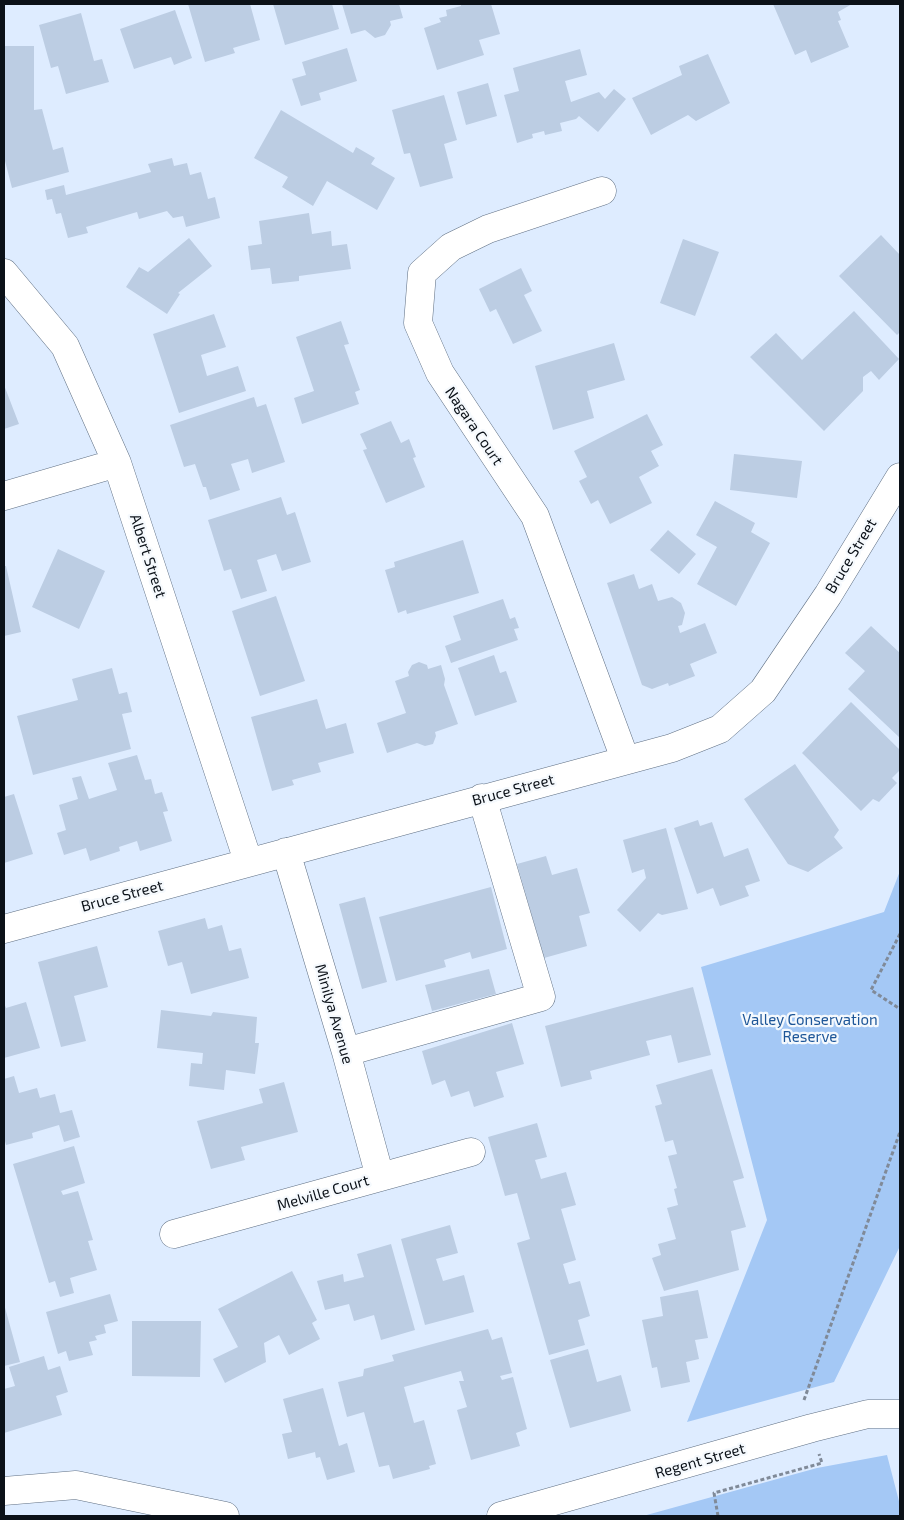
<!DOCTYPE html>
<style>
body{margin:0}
#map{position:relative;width:904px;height:1520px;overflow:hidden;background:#deecff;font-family:"Exo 2",sans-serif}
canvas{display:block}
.frame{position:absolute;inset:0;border:5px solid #0b1118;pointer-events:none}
</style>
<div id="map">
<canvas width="904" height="1520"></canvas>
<div class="frame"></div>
</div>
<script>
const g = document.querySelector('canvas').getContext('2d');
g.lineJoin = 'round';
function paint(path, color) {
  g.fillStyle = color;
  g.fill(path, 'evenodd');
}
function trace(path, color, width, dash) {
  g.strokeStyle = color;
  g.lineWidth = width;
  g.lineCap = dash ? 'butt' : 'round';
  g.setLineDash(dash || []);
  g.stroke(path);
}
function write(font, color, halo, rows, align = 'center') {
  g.font = font + ' "Exo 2",sans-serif';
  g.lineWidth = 4.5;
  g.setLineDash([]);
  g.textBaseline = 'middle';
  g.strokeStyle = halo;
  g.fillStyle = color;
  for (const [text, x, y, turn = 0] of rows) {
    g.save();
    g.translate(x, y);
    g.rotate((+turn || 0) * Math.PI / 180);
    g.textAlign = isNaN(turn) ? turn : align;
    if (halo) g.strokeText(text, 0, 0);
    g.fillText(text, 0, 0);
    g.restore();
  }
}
paint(new Path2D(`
 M900,871V1246L834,1382L687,1422L767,1220L701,967L884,912Z
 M887,1455L900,1505V1516H643L817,1468Z`), '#a4c8f5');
paint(new Path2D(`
 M188,4H250L260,40L233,48L235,53L205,62Z
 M273,4H332L339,29L285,45Z
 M342,4H399L403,18L390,21L391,25L385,35L375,38L365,30L351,34Z
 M461,4H491L500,34L479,40L484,55L437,70L424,28L441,22L439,18L447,16L446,10L461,6Z
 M773,4H852L838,12L841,20L838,21L849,47L811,63L806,50L795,55Z
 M175,10L192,58L174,65L171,57L134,69L120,29Z
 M81,13L94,61L102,59L109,82L66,94L58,66L51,68L39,25Z
 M4,46H34V110L42,109L53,150L63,147L69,172L12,188L4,157Z
 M347,48L357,81L319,93L321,100L301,106L292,79L306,75L302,62Z
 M580,49L587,75L565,81L571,102L599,92L605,99L614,89L626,99L598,132L579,116L576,119L560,123L562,131L545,135L544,131L532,134L533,138L517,143L504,95L519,91L513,68Z
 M708,54L730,103L696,121L688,115L651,135L632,98L682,75L679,66Z
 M488,83L497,116L466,125L457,92Z
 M444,95L457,140L444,144L453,178L420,187L410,153L404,154L392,110Z
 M281,110L353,153L356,147L375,158L371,164L395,178L377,210L327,181L313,206L282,187L288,177L254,158Z
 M172,158L174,166L187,163L190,175L201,172L208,199L215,197L220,218L186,227L183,216L173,218L167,211L139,219L137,212L86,227L88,233L68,238L61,213L56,214L52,199L47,200L45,190L64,185L66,195L151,172L148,164Z
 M309,213L312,234L331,231L332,246L347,244L351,269L299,276V281L272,284L270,268L251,270L248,246L262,244L259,221Z
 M881,235L900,255V332L897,335L839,276Z
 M189,238L212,266L178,293L180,294L167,314L126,287L139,267L148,272Z
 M683,239L719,252L695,316L660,303Z
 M521,268L532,291L524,295L542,331L513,344L496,309L490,312L479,289Z
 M854,311L899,359L879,380L871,371L863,377V391L824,431L750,357L776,333L802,360Z
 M214,314L226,347L201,355L207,376L238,366L246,391L179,413L153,334Z
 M341,321L349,344L344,345L360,390L355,392L359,404L302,424L294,398L314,391L296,337Z
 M614,343L625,380L587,391L594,418L553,430L535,366Z
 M4,385L19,424L4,429Z
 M254,397L257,407L266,404L285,462L252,473L248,459L231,464L240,490L210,500L206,487H203L195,464L184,467L170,425Z
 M647,414L663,445L651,451L659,466L639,477L652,503L610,524L598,500L591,504L579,481L587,477L574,451Z
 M391,421L401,443L409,439L416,457L413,458L425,487L386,503L363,450L367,449L360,434Z
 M734,454L802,461L797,498L730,490Z
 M281,497L287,515L295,512L311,562L282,571L276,554L257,560L267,591L241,599L231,569L224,571L208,520Z
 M715,501L755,523L751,532L770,543L736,606L697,584L717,547L696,535Z
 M668,530L696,554L679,574L650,550Z
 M463,540L479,593L407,614L406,610L398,613L385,570L395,567L394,562Z
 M58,549L105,571L79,629L32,607Z
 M4,566H6L21,632L4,636Z
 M634,574L639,589L652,584L658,601L672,597L681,603L685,613L682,625L678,626L680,633L705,623L717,653L690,664L695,676L669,686L668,683L652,689L642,685L607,583Z
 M276,596L305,681L260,696L232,611Z
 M503,599L510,619L515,617L519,628L514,629L518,640L451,663L445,646L461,640L453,616Z
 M871,626L900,653V738L848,689L865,671L845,653Z
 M494,655L500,673L506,671L517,702L475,716L458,668Z
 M419,662L427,665L428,669L441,665L445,679L444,685L458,724L435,732L436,736L433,744L425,746L417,743L387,753L377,723L406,713L395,681L409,676L408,672L412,665Z
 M112,668L119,694L127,692L132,712L122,714L131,749L33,775L17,716L78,700L72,679Z
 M317,699L326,729L346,723L354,753L318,763L321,772L292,780L294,785L272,791L251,717Z
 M851,702L900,750V770L892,778L897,783L879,802L873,799L861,811L802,753Z
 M137,755L145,780L151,779L155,794L162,792L168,811L163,812L172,841L140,851L137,841L119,847L120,851L90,861L86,848L64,855L57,833L66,830L59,805L78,799L72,778L81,776L89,799L117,790L108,763Z
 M795,764L839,830L834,837L843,848L808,872L788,864L744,799Z
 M14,794L33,854L4,863V797Z
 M698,820L700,826L712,822L724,857L748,848L760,881L745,886L749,896L720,906L713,888L697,894L674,828Z
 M666,828L688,909L662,915L658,913L640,932L617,910L646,878L644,869L632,873L623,840Z
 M546,856L552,875L577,868L590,913L579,916L587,946L544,958L517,864Z
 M491,887L507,949L472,959L470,952L444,960L446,967L396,981L379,917Z
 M365,897L387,982L362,989L339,904Z
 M205,918L208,929L222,925L229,951L241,948L249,978L191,994L182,962L168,966L158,931Z
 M97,946L108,987L74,996L86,1041L61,1047L38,962Z
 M489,969L496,994L432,1011L425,985Z
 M693,987L711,1055L678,1063L671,1035L646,1041L650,1055L590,1071L592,1079L561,1087L545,1026Z
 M26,1002L40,1048L4,1058V1003L6,1008Z
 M161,1010L211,1016L213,1012L257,1017L255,1043H259L255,1074L226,1070L224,1090L189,1086L191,1063L202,1064L203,1053L157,1048Z
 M512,1023L524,1064L496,1072L504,1097L474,1107L469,1091L451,1097L445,1080L432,1085L422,1051Z
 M712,1069L744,1178L733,1181L746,1227L731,1231L739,1270L664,1291L652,1258L661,1255L658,1244L676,1239L667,1208L678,1205L674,1189L677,1188L668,1156L677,1154L673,1140L665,1142L655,1106L662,1104L656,1085Z
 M14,1076L19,1093L37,1088L40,1098L55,1094L60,1113L72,1110L80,1137L64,1142L59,1125L32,1133L33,1138L6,1145L4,1137V1079Z
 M284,1082L298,1132L241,1147L245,1160L211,1169L197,1121L263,1103L259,1089Z
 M537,1123L547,1157L535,1160L541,1179L566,1172L576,1205L561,1209L576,1260L563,1264L569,1284L580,1281L590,1316L578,1320L585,1345L549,1355L517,1243L530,1239L517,1193L505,1196L488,1137Z
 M74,1146L85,1183L61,1191L63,1195L78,1191L93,1240L88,1241L97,1270L70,1278L74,1293L60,1297L55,1281L49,1283L13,1164Z
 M450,1225L458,1253L436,1259L443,1281L464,1275L474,1312L425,1325L401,1239Z
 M391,1244L415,1330L381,1340L374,1315L354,1321L349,1304L325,1310L317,1281L343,1274L344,1282L364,1277L357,1254Z
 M292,1271L317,1320L312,1323L320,1339L289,1355L279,1335L264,1343L266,1362L225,1383L213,1359L238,1347L218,1309Z
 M698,1290L708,1338L695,1340L699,1359L686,1362L690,1382L661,1388L657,1367L652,1368L642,1320L663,1316L660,1297Z
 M110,1294L118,1321L104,1325L106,1333L95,1336L97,1340L89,1342L93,1355L69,1361L66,1351L58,1354L46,1312Z
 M4,1304L20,1362L4,1366Z
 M132,1321H201L200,1377L132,1376Z
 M488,1329L492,1340L502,1337L512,1373L500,1376L502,1380L513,1377L527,1429L516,1433L520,1446L471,1460L457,1410L467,1407L459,1381H464L461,1371L404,1387L414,1423L424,1420L436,1464L429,1466L430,1469L393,1479L389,1465L379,1467L364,1412L347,1417L338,1382L363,1376L364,1369L394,1361L392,1355Z
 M588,1349L597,1382L621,1375L631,1411L570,1428L550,1360Z
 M44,1356L48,1370L60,1366L68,1392L56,1396L62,1415L4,1433V1389L15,1386L9,1367Z
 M323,1388L339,1446L347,1443L355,1472L327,1480L320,1457L316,1458L315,1452L288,1459L282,1434L292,1432L283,1399Z`), '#bccde3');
const minor = new Path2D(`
 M602,191L488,229L451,247L422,273L418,323L440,373L535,516L625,759
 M4,273L65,346L117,463L248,861
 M4,496L117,463
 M286,852L346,1052L380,1177
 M4,929L672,748L720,729L763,691L828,595L900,477
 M346,1052L541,997L482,798
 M174,1234L471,1152
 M4,1491L76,1485L225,1516
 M501,1516L812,1428L868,1414H900`);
trace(minor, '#607084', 29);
trace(new Path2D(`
 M900,934L871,990L900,1009
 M804,1400L900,1132
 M718,1516L714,1493L822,1463L819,1454`), '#808a98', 3, [4, 2.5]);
trace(minor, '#fff', 28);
write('15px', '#0b1118', '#f5f9fd', [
 ["Nagara Court",474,426,56],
 ["Albert Street",148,556,72],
 ["Bruce Street",851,556,-59],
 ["Bruce Street",513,790,-15],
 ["Bruce Street",122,896,-15],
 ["Minilya Avenue",334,1014,74],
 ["Melville Court",323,1193,-16],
 ["Regent Street",700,1461,-16]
]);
write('15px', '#1d5698', '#f5f9fd', [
 ["Valley Conservation",810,1020],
 ["Reserve",810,1037]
]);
</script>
